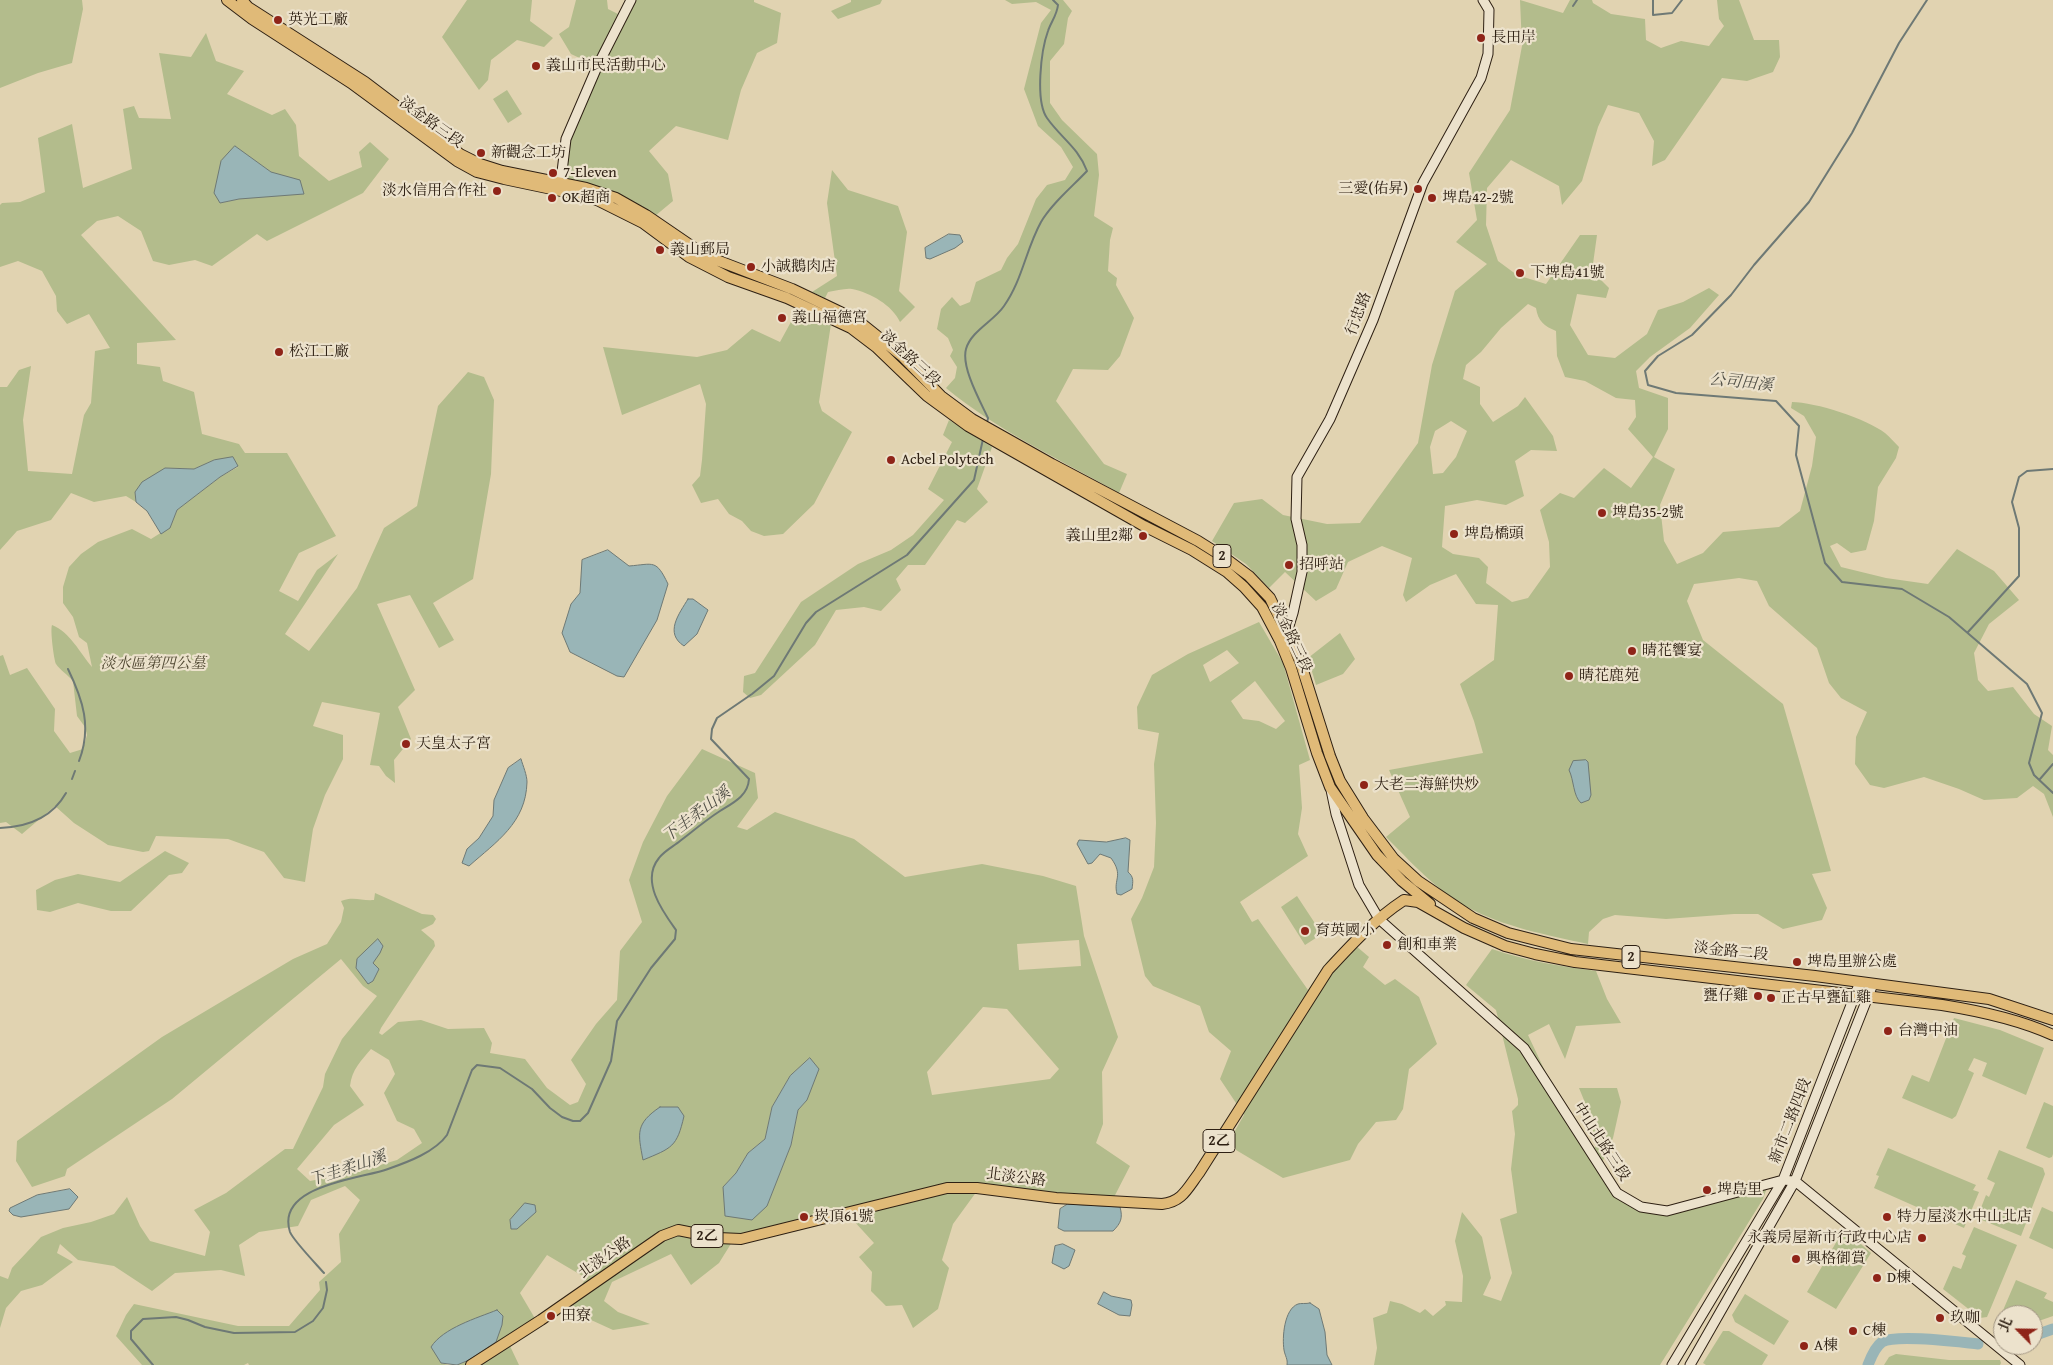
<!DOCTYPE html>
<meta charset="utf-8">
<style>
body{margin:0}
#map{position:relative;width:2053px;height:1365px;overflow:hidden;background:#e1d3b1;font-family:"Gentium Book Plus","Noto Serif TC",serif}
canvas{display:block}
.north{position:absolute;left:1993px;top:1305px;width:50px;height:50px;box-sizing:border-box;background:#ece2cc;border:1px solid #a09482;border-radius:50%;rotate:293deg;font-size:14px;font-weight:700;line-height:20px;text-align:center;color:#2e2013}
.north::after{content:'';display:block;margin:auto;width:18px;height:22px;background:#8f2418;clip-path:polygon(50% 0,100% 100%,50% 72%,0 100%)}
</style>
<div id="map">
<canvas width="2053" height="1365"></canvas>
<div class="north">北</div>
</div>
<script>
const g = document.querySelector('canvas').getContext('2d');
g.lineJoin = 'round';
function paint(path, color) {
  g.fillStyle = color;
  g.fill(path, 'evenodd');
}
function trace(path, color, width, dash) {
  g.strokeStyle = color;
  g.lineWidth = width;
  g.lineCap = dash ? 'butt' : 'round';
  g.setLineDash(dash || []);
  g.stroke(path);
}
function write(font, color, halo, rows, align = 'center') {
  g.font = font + ' "Gentium Book Plus","Noto Serif TC",serif';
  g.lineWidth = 4.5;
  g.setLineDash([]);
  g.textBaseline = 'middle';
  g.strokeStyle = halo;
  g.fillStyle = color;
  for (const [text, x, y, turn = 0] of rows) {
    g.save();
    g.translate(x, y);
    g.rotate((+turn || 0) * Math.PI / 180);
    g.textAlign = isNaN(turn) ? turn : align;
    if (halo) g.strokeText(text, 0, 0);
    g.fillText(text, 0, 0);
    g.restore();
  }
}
paint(new Path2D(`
 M0,0H82L83,9L72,63L38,73L0,88Z
 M467,0H532L530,21L553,38L544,47L517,40L491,60L488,80L479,90L442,37Z
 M576,0H607L608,9L624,17L634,0H754V2L781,13L777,43L757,53L741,90L728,140L676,126L649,151L668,174L673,201L655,216L599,188L566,179L567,142L599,67L571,54L559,34L569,27Z
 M851,0H882L880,4L838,19L831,11L851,2Z
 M1005,0H1063L1072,11L1068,18L1064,44L1050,61V103L1062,120L1097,154L1099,175L1094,216L1113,228L1110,240L1108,271L1117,278L1116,285L1134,318L1120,356L1108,370L1073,369L1056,401L1104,464L1127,474L1119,493C1061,460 998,431 946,388L955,378L957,367L950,356L953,350L948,338L937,329L941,309L952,297L960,306L970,302L976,282L1001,270L1007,258L1018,244L1036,199L1047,185L1065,180L1073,167L1061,147L1038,126L1024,89L1041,23L1051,10L1036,2L1012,4Z
 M1520,0L1563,13L1570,0H1592L1593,3L1611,14L1645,19L1646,40L1661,48L1681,41L1709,46L1724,26L1719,19L1717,0H1739L1754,40H1779L1780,57L1773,72L1747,81L1722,78L1665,160L1652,166L1654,141L1639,113L1608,105L1598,127L1582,181L1562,205L1559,186L1511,160L1487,188L1486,225L1498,261L1517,275L1546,284L1580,235H1597L1592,271L1609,288L1606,298L1577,294L1570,325L1588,355L1615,358L1647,334L1658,310L1683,302L1709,288L1719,295L1690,328L1650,357L1636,371L1639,388L1668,398V429L1654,457L1675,469L1660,505L1664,541L1677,564L1703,553L1723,532L1779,527L1800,511L1812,466L1816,437L1804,416L1791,408L1792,402C1815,402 1867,419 1885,433C1890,437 1894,442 1899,447L1896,458L1878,487L1874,521L1866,550L1851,553L1837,543L1830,546L1841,567L1886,578L1928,584L1957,549L1994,571L2019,600L1989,624L1974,653L1978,680L1988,691L2013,687L2034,714L2052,726L2048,750L2053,755V817L2044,794L2033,786L2017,798L1984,800L1959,789L1924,777L1884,788L1870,785L1855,764L1856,737L1867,712L1841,698L1829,683L1817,648L1769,606L1757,581L1739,578L1694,584L1687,601L1703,640L1783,704L1831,871L1812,874L1827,908L1822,920L1783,929L1758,914H1734L1666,919L1615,915L1603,919L1589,932L1588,944C1547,935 1504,927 1467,907C1436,890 1411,862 1386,837L1410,817L1389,770L1483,753L1474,721L1460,684L1494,660L1498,605L1476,604L1456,574L1430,585L1406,602L1403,595L1412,558L1382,546L1348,562L1336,589L1316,601L1285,572L1269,588L1246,564L1212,541L1234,503L1262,499L1283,515L1327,524L1360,523L1418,443L1432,365L1455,291L1487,264L1456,242L1477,220L1469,173L1510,110L1522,46ZM1528,304L1536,308C1538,321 1544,326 1556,331L1557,356L1565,377L1585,381L1616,398L1635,400L1636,417L1628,429L1653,457L1631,488L1604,468L1574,498L1560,493L1540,510L1549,542L1550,567L1528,598L1512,602L1486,583L1488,567L1479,558L1453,554L1442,547L1445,506L1477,500L1506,505L1524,496L1515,461L1531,450L1557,451L1553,436L1525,397L1518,406L1493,422L1480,404V387L1463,379L1466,365L1481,352L1501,328ZM1451,421L1467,431L1456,457L1443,473L1433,474L1430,447L1435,431Z
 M206,33L216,61L244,71L227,94L272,115L285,109L296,125L299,156L329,181L362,167L359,152L370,142L389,159L363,193L267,241L257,234L212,266L195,260L169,265L153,261L141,231L118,216L97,221L81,235L176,340L137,343V364L160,367L163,381L194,392L202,434L239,444L245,453H287L336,536L299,553L279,591L298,601L317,570L338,554L285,634L309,651L357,588L384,528L417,506L438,406L468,372L484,377L494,400L491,474L473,579L433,603L454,640L439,648L410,595L377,604L415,690L398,707L411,739L394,760L395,783L386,776L379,766L370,765L380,713L322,702L313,726L343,735V759L325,795L313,829L305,882L284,878L264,852L228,839L156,836L149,851L143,852L108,845L74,823L55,806L22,834L6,822L0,823V656L3,655L10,675L27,668L55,709L54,731L70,753L83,749L87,735L85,727L77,716L73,681C68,675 60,670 56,664C54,660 50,630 52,625C70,632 80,653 92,667L87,643L79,637L73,617L63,603V587L69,567L81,554L98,542L132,529L151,539L170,527L177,510L220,477L238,467L214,460L194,469L165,468L135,492L136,502L126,496L94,502L71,493L51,520L17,531L0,550V387H7L19,370L31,366L23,420L28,471L72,474L84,415L91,403L95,351L110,348L89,314L67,324L57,311L56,296L42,271L18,261L0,267V205L2,203L20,202L45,192L38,138L72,124L83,188L132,169L123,109L134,106L139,118L171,119L159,53L191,57ZM235,147L271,172L239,199L220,203Z
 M507,90L522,114L508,123L493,99Z
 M832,170L848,190L898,206L907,232L899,291L915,307L900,322C892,305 871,293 852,289C845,288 836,291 828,292L825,298L812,292L837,276L827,203Z
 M798,309L831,324L819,402L822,411L852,432L814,504L783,534L764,536L751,531L742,521L729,514L718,499L701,503L692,485L700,476L702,460L706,404L700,384L622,415L603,347L697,357L727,350L752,329L780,342Z
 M949,420L992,447L977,489L988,502L965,523L957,520L925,565H908L896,579L901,590L881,611L864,607L836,610L815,645L761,695L750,698L743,692L744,676L755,673L801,602L858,564L891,550L913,535L944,500L928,489L952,442L943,435Z
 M1259,622L1283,663L1310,760L1299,765L1302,808L1298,834L1308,856L1240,902L1252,922L1258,919L1308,990L1326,963L1349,940L1369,957L1363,967L1385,985L1395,979L1419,997L1437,1044L1409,1069L1403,1109L1396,1120L1376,1122L1358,1144L1350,1160L1283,1178L1236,1150L1232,1136L1244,1115L1220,1079L1231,1051L1209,1032L1200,1006L1153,986L1145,976L1131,919L1142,898L1154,867L1156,823L1154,764L1159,733L1138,729L1137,707L1152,675L1188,654ZM1227,650L1239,663L1210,682L1203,665ZM1255,681L1285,721L1276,729L1259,721L1243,719L1231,701Z
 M1340,633L1355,659L1343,674L1316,685L1308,658Z
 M702,749L755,773L758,798L737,827L747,830L775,812L854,839L905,877L982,864L1043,876L1076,886L1084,936L1118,1037L1102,1072L1103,1124L1096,1143L1130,1166L1111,1203L977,1191L953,1224L942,1260L949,1268L938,1309L913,1328L902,1305L886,1306L871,1291L872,1272L859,1257L874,1243L853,1220L839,1212L771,1229L737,1234L719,1263L691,1285L671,1254L612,1282L604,1301L618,1312L650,1324L613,1330L578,1314L571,1302L586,1278L547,1255L520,1293L540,1327L510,1346L519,1365H457L469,1360L475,1319C447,1328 450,1338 441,1363L448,1365H249L248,1363L244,1365H142L116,1336L126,1315L134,1304L238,1326H289L320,1290L319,1282L341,1262L339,1234L360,1200L345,1186L311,1200L298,1226L259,1232L239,1245L245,1276L221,1270L175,1273L152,1291L114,1266L78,1260L60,1244L57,1253L73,1262L42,1285L21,1291L6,1308L0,1328V1276L8,1279L12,1268L41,1237L63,1228L91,1222L114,1214L127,1197L140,1226L150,1241L205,1256L210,1232L194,1210L226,1193L285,1149H293L323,1087L325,1074L342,1039L377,996L363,986L341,959L172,1099L67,1169L65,1176L32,1187L16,1161L17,1141L162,1037L293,959L327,944L341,922L344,908L341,901C354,896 361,901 374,900L375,893L422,914L433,915L436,919L433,924L421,930L434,941L435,946L381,1028L379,1033L382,1035L398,1022L421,1020L448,1029L484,1028L492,1043L490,1053L525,1059L547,1088L570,1105L578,1102L586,1084L571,1060L596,1024L617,1000L620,951L642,922L629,880L643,842L667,796ZM1079,940L1081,966L1019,970L1017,944ZM983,1007L1007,1009L1059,1069L1050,1079L932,1095L927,1072ZM371,1049L389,1060L395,1074L384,1093L397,1121L414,1129L422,1143L397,1160L357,1172L310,1181L297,1169L334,1125L364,1105L350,1086C352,1069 361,1061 371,1049ZM810,1058L807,1100L798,1110L791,1145L767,1205L723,1187L736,1173L748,1153L765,1139L772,1107L790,1076Z
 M165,851L189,863L182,873L169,875L131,911H111L78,903L50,912L37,910L36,890L55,880L78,874L120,882Z
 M1297,896L1322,934L1305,945L1281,907Z
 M1492,949C1527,961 1559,966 1596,971L1607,999L1621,1023L1576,1026L1565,1059L1549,1024L1528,1035L1545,1071L1594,1148L1597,1145L1586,1105L1579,1088H1617L1621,1102L1613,1138L1600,1167L1623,1195L1646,1208L1667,1210L1769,1182L1763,1199L1660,1365H1374L1377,1348L1373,1318L1387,1313L1390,1301L1402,1304L1420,1313L1425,1309L1433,1316L1446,1305L1445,1301L1462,1302L1463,1276L1455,1241L1462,1212L1482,1237L1491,1278L1483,1295L1501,1301L1512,1273L1500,1219L1517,1213L1511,1169L1515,1134L1512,1111L1518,1105V1099L1496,1010L1466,985Z
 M1954,1018L2000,1030L2044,1048L2026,1095L1982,1076L1987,1063L1974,1058L1968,1070L1974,1073L1956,1116L1952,1119L1902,1098L1912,1075L1929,1082Z
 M2044,1102L2053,1106V1154L2052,1157L2049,1158L2026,1148Z
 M1888,1148L1976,1185L1973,1190L1979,1192L1964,1228L1874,1188L1879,1176L1876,1175Z
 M1999,1150L2043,1168L2045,1174L2021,1236L1977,1218L1986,1195L1989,1197L1995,1183L1987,1179Z
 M2042,1207L2053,1212V1249L2029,1238Z
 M1974,1227L2017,1245L1987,1317L1980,1318L1943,1289L1953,1266L1961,1269L1966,1256L1962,1254Z
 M1844,1229L1871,1253L1836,1309L1807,1292Z
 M2016,1280L2047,1293L2044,1298L2053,1302V1316L2033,1323V1315H2003V1330L1997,1331L1995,1329Z
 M1745,1294L1789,1321L1774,1345L1735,1322L1732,1315Z
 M1723,1331H1729L1768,1355L1762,1365H1706L1703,1363Z
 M1896,1354L1949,1360H2000L2001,1363L2000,1365H1884L1889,1357Z`), '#b3bc8c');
const water = new Path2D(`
 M235,146L271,172L300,180L304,194L239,199L220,203L214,193L221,161Z
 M949,234L960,235L963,242L955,248L930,259L926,258L925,248Z
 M233,457L238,466L220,477L177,510L170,528L161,534L147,511L136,502L135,492L142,482L165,468L194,469L214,460Z
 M608,550L629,566C654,564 656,559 668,584L657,620L624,677L617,676L570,652L562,633L571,604L580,593L582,560Z
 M688,599H693L708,610L697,634L684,646C664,633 679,614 688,599Z
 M521,759C523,766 527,775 527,782C526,823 496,842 469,866L462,863L467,849L479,838L493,816L494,800L508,768Z
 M1586,760L1588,762L1591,795L1589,800L1581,803C1573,796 1574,780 1569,770L1573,761Z
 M1126,838L1130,840L1128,872C1134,877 1133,881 1132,889L1121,895L1117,894C1113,879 1124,876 1111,858L1100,854L1092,863L1088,864L1077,844L1079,840L1106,842Z
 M378,939L383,946L380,953L373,963L379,969L373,981L368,984L356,968L357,959Z
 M810,1058L819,1069L807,1100L798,1110L791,1145L767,1206L752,1220L725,1216L723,1187L736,1173L748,1153L765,1139L772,1107L790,1076Z
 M660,1107H678L684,1116C677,1147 672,1148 643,1160C638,1133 635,1124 660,1107Z
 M70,1189L78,1197L69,1209L21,1217L13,1215L9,1211L10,1208L37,1195Z
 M525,1203L535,1205L536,1212L517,1229H511L510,1220Z
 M1068,1204L1120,1207C1123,1218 1121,1223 1113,1231H1064L1058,1228L1060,1209Z
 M1063,1244L1075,1250L1069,1266L1064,1269L1052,1263L1055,1246Z
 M1104,1292L1111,1296L1131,1300L1132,1305L1130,1316L1119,1315L1098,1304Z
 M1310,1303L1319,1309L1325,1332L1327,1355L1332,1365H1287C1288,1359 1285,1356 1284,1350C1282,1338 1284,1309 1298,1304C1301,1303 1306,1304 1310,1303Z
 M497,1310L503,1316L502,1325L496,1342L469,1360L457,1365L441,1363L431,1347C443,1328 477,1318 497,1310Z`);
paint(water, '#99b5b7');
trace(water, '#6e7975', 1);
trace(new Path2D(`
 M1653,0V15L1672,13L1682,0
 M1927,0L1899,43L1852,133L1809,202L1754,265L1731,295L1692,335L1658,356L1645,371L1648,385L1676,393L1776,401L1799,426L1796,455L1825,563L1842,582L1902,589L1949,617L2027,684L2042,713L2029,763L2034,775L2053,793
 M1573,6L1577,0
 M987,423L988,418C980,401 961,367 966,349C971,331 994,321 1004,306C1022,281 1026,249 1041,222C1052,203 1072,187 1087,171C1078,147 1061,138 1047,118C1035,101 1041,50 1048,31C1051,22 1057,15 1058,5L1053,0
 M1968,632L2019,576V528L2012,502L2019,477L2027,471L2053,469
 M68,669C83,700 92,727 79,761
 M72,779L75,771
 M2040,779L2053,764
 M0,828C27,827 52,818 66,793
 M324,1273C317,1265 293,1240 290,1232C275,1185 361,1179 388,1169C408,1162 435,1152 447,1135L472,1070L477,1065L500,1068L532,1089L550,1108L562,1117L573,1121H580L588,1113L611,1061L617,1021L651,968L675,939L676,930C663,912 640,881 659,858C664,851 674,846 680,841C693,831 706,820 720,811C733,803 748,796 749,779L711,739L712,729L717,718L752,694L774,676L806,623L816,612L907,555L974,480L983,439
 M153,1365L131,1339V1331L143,1319L176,1317L188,1320L205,1327L234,1333L295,1332L313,1321L323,1308L327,1290L326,1282`), '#6e7975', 2);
trace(new Path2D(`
 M2033,1336L2053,1329
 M1868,1365C1871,1357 1875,1347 1882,1342C1897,1334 1958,1342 1978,1344`), '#99b5b7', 11);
const secondary = new Path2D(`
 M560,188L566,139L597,67L631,0
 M1286,636L1293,613L1302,572V545L1296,519L1297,477L1330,419L1373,320L1423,183L1481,78L1488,54L1489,10L1483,0
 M1331,790L1336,814L1359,885L1379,919L1524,1048L1617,1193L1641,1207L1667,1211L1783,1180L1795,1181L2020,1365
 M1672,1365L1783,1180L1860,982
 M1690,1365L1795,1181L1873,984`);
const primary = new Path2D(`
 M227,0L252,19L351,83L457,161L477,172L504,179L580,195L597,200L643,223L689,257L728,277L787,298L851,328L876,347L927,396L968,426L1144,526L1192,550L1227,572L1244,587L1262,607L1280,641L1291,668L1317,753L1330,787L1377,855L1402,881L1430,904
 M242,0L248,7L365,82L460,154L480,164L502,171L586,188L616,198L646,215L706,256L792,289L857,320L902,356L941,396L972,419L1052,464L1198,541L1225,558L1249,576L1270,598L1300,661L1330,756L1340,781L1363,818L1394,859L1418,881L1473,918L1508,933L1571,949L1815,976L1989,999L2053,1020
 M471,1365L541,1320L662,1236L678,1230L718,1238L741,1239L947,1188H977L1056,1198L1162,1204C1182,1202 1187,1189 1199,1173L1328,970C1352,944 1375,919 1404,900L1418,902L1464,928L1505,946L1535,954L1575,962L1942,1005C1980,1011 2018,1019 2053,1035`);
trace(secondary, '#2e2013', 11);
trace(primary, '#2e2013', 12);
trace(secondary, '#ece2cc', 9);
trace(primary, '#e0ba78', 10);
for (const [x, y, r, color] of [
 [278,20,5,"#8f2418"],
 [1481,38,5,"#8f2418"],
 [536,66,5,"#8f2418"],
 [481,153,5,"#8f2418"],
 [553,173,5,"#8f2418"],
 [1418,189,5,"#8f2418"],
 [497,191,5,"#8f2418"],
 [552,198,5,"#8f2418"],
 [1432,198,5,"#8f2418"],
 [660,250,5,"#8f2418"],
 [751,267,5,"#8f2418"],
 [1520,273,5,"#8f2418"],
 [782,318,5,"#8f2418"],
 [279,352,5,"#8f2418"],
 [891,460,5,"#8f2418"],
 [1602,513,5,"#8f2418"],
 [1454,534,5,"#8f2418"],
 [1143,536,5,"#8f2418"],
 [1289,565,5,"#8f2418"],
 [1632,651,5,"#8f2418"],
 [1569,676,5,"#8f2418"],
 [406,744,5,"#8f2418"],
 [1364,785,5,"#8f2418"],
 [1305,931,5,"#8f2418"],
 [1387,945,5,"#8f2418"],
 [1797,962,5,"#8f2418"],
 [1758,996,5,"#8f2418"],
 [1771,998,5,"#8f2418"],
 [1888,1031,5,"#8f2418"],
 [1707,1190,5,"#8f2418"],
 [804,1217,5,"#8f2418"],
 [1887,1217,5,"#8f2418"],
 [1922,1238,5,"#8f2418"],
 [1796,1259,5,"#8f2418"],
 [1877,1278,5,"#8f2418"],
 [551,1316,5,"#8f2418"],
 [1940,1318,5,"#8f2418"],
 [1853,1331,5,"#8f2418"],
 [1804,1346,5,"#8f2418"]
]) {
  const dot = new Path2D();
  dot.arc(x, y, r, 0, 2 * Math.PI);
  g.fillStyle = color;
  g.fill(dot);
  trace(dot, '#ece2cc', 2);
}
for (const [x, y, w] of [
 [1222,556,18],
 [1631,957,18],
 [1219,1141,32],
 [707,1236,32]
]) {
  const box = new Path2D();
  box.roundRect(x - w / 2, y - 11.5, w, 23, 4);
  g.fillStyle = '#ece2cc';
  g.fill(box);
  trace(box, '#2e2013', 1);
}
write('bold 14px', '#2e2013', null, [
 ["2",1222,556],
 ["2",1631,957],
 ["2乙",1219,1141],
 ["2乙",707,1236]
]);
write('15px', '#2e2013', '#ece2cc', [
 ["英光工廠",288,20],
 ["長田岸",1491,38],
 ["義山市民活動中心",546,66],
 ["新觀念工坊",491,153],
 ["7-Eleven",563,173],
 ["三愛(佑昇)",1408,189,"right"],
 ["淡水信用合作社",487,191,"right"],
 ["OK超商",562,198],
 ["埤島42-2號",1442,198],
 ["義山郵局",670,250],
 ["小誠鵝肉店",761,267],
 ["下埤島41號",1530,273],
 ["義山福德宮",792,318],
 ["松江工廠",289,352],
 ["Acbel Polytech",901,460],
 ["埤島35-2號",1612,513],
 ["埤島橋頭",1464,534],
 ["義山里2鄰",1133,536,"right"],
 ["招呼站",1299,565],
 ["晴花饗宴",1642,651],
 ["晴花鹿苑",1579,676],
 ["天皇太子宮",416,744],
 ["大老二海鮮快炒",1374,785],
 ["育英國小",1315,931],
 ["創和車業",1397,945],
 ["埤島里辦公處",1807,962],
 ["甕仔雞",1748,996,"right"],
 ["正古早甕缸雞",1781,998],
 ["台灣中油",1898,1031],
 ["埤島里",1717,1190],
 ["崁頂61號",814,1217],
 ["特力屋淡水中山北店",1897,1217],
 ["永義房屋新市行政中心店",1912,1238,"right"],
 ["興格御賞",1806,1259],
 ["D棟",1887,1278],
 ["田寮",561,1316],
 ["玖咖",1950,1318],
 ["C棟",1863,1331],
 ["A棟",1814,1346]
], 'left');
write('15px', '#2e2013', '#ece2cc', [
 ["淡金路三段",431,123,36],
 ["行忠路",1359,314,-69],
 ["淡金路三段",910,359,43],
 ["淡金路三段",1291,638,65],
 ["淡金路二段",1731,952,6],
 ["新市二路四段",1791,1121,-69],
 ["中山北路三段",1601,1142,57],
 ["北淡公路",1016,1178,7],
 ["北淡公路",605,1258,-35]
]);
write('italic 15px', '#4f4731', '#ece2cc', [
 ["淡水區第四公墓",153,664]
]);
write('italic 16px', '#4e4d44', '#ece2cc', [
 ["公司田溪",1741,383,6],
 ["下圭柔山溪",697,815,-37],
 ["下圭柔山溪",348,1169,-18]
]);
</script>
